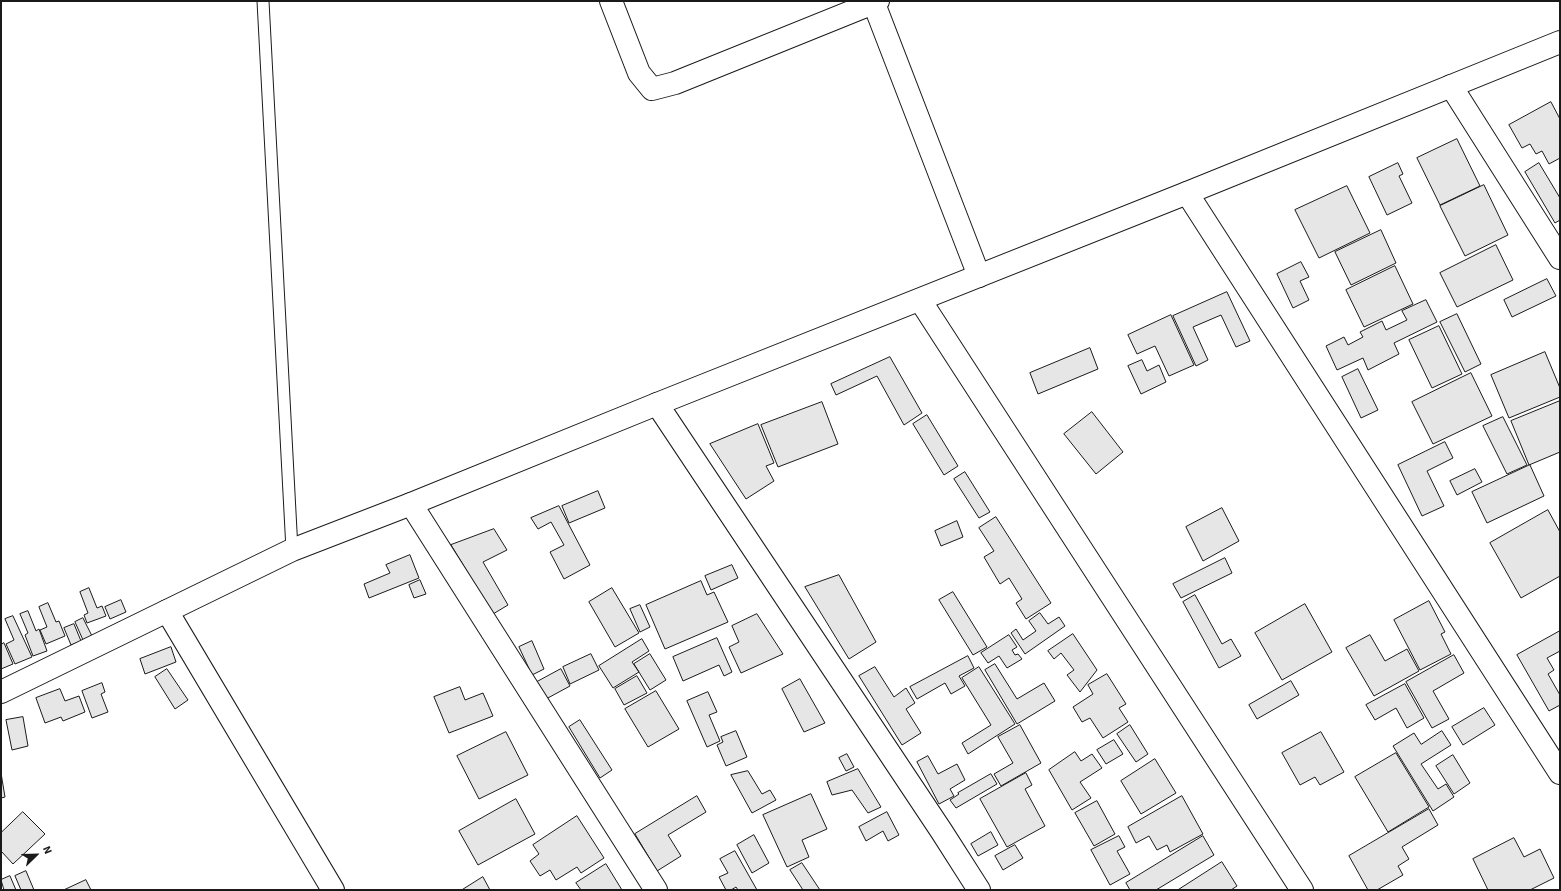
<!DOCTYPE html>
<style>
body{margin:0}
#map{position:relative;width:1561px;height:891px;overflow:hidden;background:#fff;font-family:"Source Sans 3",sans-serif}
canvas{display:block}
.frame{position:absolute;inset:0;border:2px solid #1a1a1a;pointer-events:none}
.north{position:absolute;left:16px;top:835px;width:40px;height:40px;-webkit-text-stroke:3px #fff;paint-order:stroke;rotate:67deg;font-size:11px;font-weight:700;line-height:16px;text-align:center;color:#1a1a1a}
.north::after{content:'';display:block;margin:auto;width:14px;height:18px;background:#1a1a1a;clip-path:polygon(50% 0,100% 100%,50% 72%,0 100%)}
</style>
<div id="map">
<canvas width="1561" height="891"></canvas>
<div class="frame"></div>
<div class="north">N</div>
</div>
<script>
const g = document.querySelector('canvas').getContext('2d');
g.lineJoin = 'round';
function paint(path, color) {
  g.fillStyle = color;
  g.fill(path, 'evenodd');
}
function trace(path, color, width, dash) {
  g.strokeStyle = color;
  g.lineWidth = width;
  g.lineCap = dash ? 'butt' : 'round';
  g.setLineDash(dash || []);
  g.stroke(path);
}
const building = new Path2D(`
 M1551,102L1560,119V158L1549,164L1542,151L1536,154L1530,144L1522,148L1509,125Z
 M1457,139L1480,186L1440,205L1417,158Z
 M1398,163L1403,174L1399,176L1412,203L1387,215L1369,177Z
 M1539,163L1560,198V220L1555,223L1525,172Z
 M1484,185L1508,235L1465,256L1440,206Z
 M1347,186L1370,233L1319,258L1295,210Z
 M1381,230L1396,263L1351,285L1335,252Z
 M1496,245L1513,280L1457,307L1440,273Z
 M1301,262L1309,277L1300,281L1309,300L1293,308L1277,274Z
 M1395,266L1413,304L1364,327L1346,290Z
 M1547,279L1556,296L1512,317L1504,300Z
 M1227,292L1250,341L1236,347L1221,315L1193,327L1208,360L1196,366L1173,316Z
 M1426,300L1437,322L1394,343L1399,354L1368,370L1363,358L1337,370L1326,346L1344,337L1348,345L1363,337L1360,332L1382,321L1386,330L1407,320L1402,311Z
 M1457,314L1481,364L1465,372L1440,322Z
 M1171,315L1194,365L1169,376L1155,346L1137,354L1128,335Z
 M1439,326L1462,374L1432,388L1409,340Z
 M1090,348L1098,369L1038,394L1030,373Z
 M1545,352L1560,388V397L1509,418L1491,375Z
 M890,357L922,413L904,425L877,376L836,395L831,384Z
 M1142,360L1147,371L1159,365L1166,382L1141,394L1128,366Z
 M1358,369L1378,410L1361,418L1342,377Z
 M1471,373L1492,416L1433,444L1412,402Z
 M1560,401V452L1529,465L1511,421Z
 M822,402L838,444L778,467L761,425Z
 M1092,412L1123,452L1096,474L1064,434Z
 M927,415L958,466L944,475L913,424Z
 M1503,417L1527,465L1507,474L1483,426Z
 M758,424L774,463L766,466L774,481L746,499L710,444Z
 M1445,442L1453,458L1427,471L1444,506L1422,516L1398,465Z
 M1530,465L1544,496L1487,523L1472,492Z
 M1475,469L1482,482L1457,495L1450,481Z
 M965,472L990,512L979,518L954,479Z
 M598,491L605,508L569,523L562,506Z
 M559,506L590,565L564,579L550,552L564,545L551,522L538,529L531,518Z
 M1222,508L1239,541L1203,561L1186,527Z
 M1548,510L1560,532V576L1521,598L1490,543Z
 M996,517L1051,603L1026,619L1016,603L1022,599L1009,578L1000,584L984,557L994,551L979,528Z
 M957,521L963,537L941,546L935,531Z
 M494,529L507,550L483,562L508,605L493,614L451,545Z
 M410,555L419,578L369,598L364,584L390,573L386,565Z
 M1225,558L1232,573L1181,598L1173,584Z
 M732,565L738,578L711,590L705,576Z
 M839,575L876,642L849,659L805,587Z
 M420,580L426,594L414,598L409,585Z
 M701,581L707,595L714,592L728,622L665,649L646,605Z
 M89,588L97,608L102,606L106,616L87,623L84,615L88,613L80,592Z
 M612,588L639,633L615,647L589,602Z
 M953,592L987,647L973,655L939,600Z
 M1195,595L1222,644L1231,639L1241,656L1219,668L1183,602Z
 M121,600L126,612L110,619L105,607Z
 M1429,601L1445,632L1441,634L1451,654L1420,670L1394,620Z
 M48,603L56,622L59,621L65,636L46,644L40,630L47,627L39,607Z
 M1305,604L1332,652L1282,680L1255,633Z
 M640,605L650,627L640,632L630,609Z
 M28,611L36,631L39,629L47,651L33,656L25,635L28,633L20,614Z
 M1040,613L1048,624L1059,617L1065,626L1025,654L1011,633L1016,629L1023,640L1036,631L1029,621Z
 M757,614L783,654L741,673L729,647L739,642L732,626Z
 M13,616L32,657L15,664L6,644L14,640L5,619Z
 M83,618L92,636L83,640L75,622Z
 M74,624L81,641L71,645L64,628Z
 M1560,631V651L1547,658L1554,670L1548,674L1560,695V705L1549,711L1517,655Z
 M1073,634L1097,670L1080,692L1067,675L1074,670L1061,653L1054,659L1048,651Z
 M1009,635L1017,647L1012,650L1015,655L1018,654L1022,659L1007,668L999,656L988,663L981,653Z
 M1370,635L1385,661L1407,649L1419,671L1374,696L1346,648Z
 M717,638L732,672L724,676L719,665L683,681L673,657Z
 M642,639L649,651L632,662L639,672L613,688L599,666Z
 M532,641L544,669L532,675L519,647Z
 M4,643L13,664L1,669V645Z
 M171,647L176,662L145,674L140,659Z
 M591,654L599,670L570,684L563,667Z
 M650,654L666,680L650,690L634,664Z
 M1454,655L1464,673L1433,691L1449,719L1432,728L1406,682Z
 M968,656L974,668L959,676L965,686L951,694L945,683L917,699L910,687Z
 M995,664L1017,699L1044,683L1055,701L1017,724L985,670Z
 M875,667L894,697L906,688L915,703L906,709L921,733L902,745L859,676Z
 M979,667L1015,724L968,754L962,743L991,725L962,678Z
 M167,669L188,700L175,709L155,677Z
 M561,669L570,686L546,699L537,682Z
 M1107,674L1126,704L1119,708L1128,722L1103,738L1090,718L1082,722L1073,707L1093,694L1088,685Z
 M637,676L647,693L624,705L615,689Z
 M800,679L825,723L804,732L782,689Z
 M1291,681L1299,695L1257,719L1249,705Z
 M102,683L105,692L101,694L108,712L92,718L82,691Z
 M1405,684L1424,718L1407,728L1396,708L1375,720L1366,705Z
 M460,687L465,700L483,693L493,716L449,733L434,697Z
 M60,689L65,701L79,696L85,712L63,721L61,717L45,723L36,698Z
 M656,691L679,729L648,747L625,709Z
 M708,692L717,712L709,715L720,741L707,747L687,701Z
 M1484,708L1495,725L1463,745L1452,727Z
 M23,717L28,746L12,750L6,720Z
 M580,720L612,770L600,778L569,727Z
 M1020,725L1041,763L1001,786L994,774L1013,763L998,737Z
 M1130,725L1148,754L1136,762L1117,734Z
 M736,731L747,757L726,766L717,745L723,742L721,737Z
 M1442,731L1451,745L1421,764L1438,789L1446,784L1454,797L1433,811L1393,746L1414,733L1421,744Z
 M506,732L528,775L479,799L457,756Z
 M1321,732L1344,772L1320,785L1315,777L1300,785L1282,753Z
 M1114,740L1123,754L1106,764L1097,750Z
 M1075,752L1081,761L1092,754L1102,768L1080,782L1091,798L1072,810L1049,770Z
 M1396,753L1429,807L1388,832L1355,777Z
 M847,754L854,767L846,771L839,758Z
 M1453,755L1470,783L1454,794L1436,766Z
 M928,756L938,774L957,764L965,780L950,789L954,796L939,804L917,762Z
 M1155,759L1176,793L1141,814L1121,781Z
 M858,769L881,807L868,813L852,790L832,795L827,782Z
 M748,771L762,794L770,790L776,800L752,813L731,775Z
 M1,773L5,797L1,798Z
 M1026,773L1032,785L1025,789L1045,826L1007,847L980,799Z
 M991,774L997,784L956,808L950,800L959,794L958,793Z
 M811,794L827,829L802,840L809,857L787,867L763,815Z
 M697,796L706,812L668,835L681,856L657,871L635,834Z
 M1182,796L1203,834L1170,852L1167,845L1157,850L1149,836L1136,843L1128,827Z
 M516,799L535,834L478,865L459,831Z
 M1097,801L1115,834L1094,846L1075,813Z
 M1429,809L1438,825L1402,847L1409,859L1398,866L1403,875L1377,890H1368L1349,856Z
 M23,812L45,834L13,864L1,851V833Z
 M887,812L899,835L888,841L883,831L866,841L859,827Z
 M577,816L604,858L581,873L577,867L556,880L550,870L540,876L530,861L539,854L533,845Z
 M991,832L998,845L978,856L971,844Z
 M754,835L769,863L752,873L737,845Z
 M1119,836L1125,847L1117,851L1130,874L1110,885L1091,850Z
 M1203,836L1214,855L1156,890H1130L1126,883Z
 M1514,838L1524,857L1540,849L1554,878L1530,890H1488L1473,859Z
 M1015,845L1023,858L1003,870L995,856Z
 M735,851L757,890H738L736,887L731,890H726L719,877L728,873L720,859Z
 M1222,862L1237,886L1231,890H1178Z
 M802,863L820,890H803L790,870Z
 M606,864L622,890H581L576,883Z
 M26,871L34,890H21L15,876Z
 M10,876L16,890H4L1,880Z
 M483,877L490,890H462Z
 M86,880L91,890H64Z`);
paint(building, '#e6e6e6');
trace(building, '#1a1a1a', 1);
const lane = new Path2D(`
 M263,1L292,550`);
const street = new Path2D(`
 M611,1L639,73L652,89L675,83L878,1
 M873,1L979,276
 M1451,86L1560,258
 M1187,193L1560,773
 M920,300L1302,890
 M657,404L942,832L979,890
 M411,504L656,890
 M167,611L333,890`);
const primary = new Path2D(`
 M1,692L292,550L411,504L657,404L1187,193L1560,42`);
trace(lane, '#1a1a1a', 13);
trace(street, '#1a1a1a', 24);
trace(primary, '#1a1a1a', 24);
trace(lane, '#fff', 11);
trace(street, '#fff', 22);
trace(primary, '#fff', 22);
</script>
